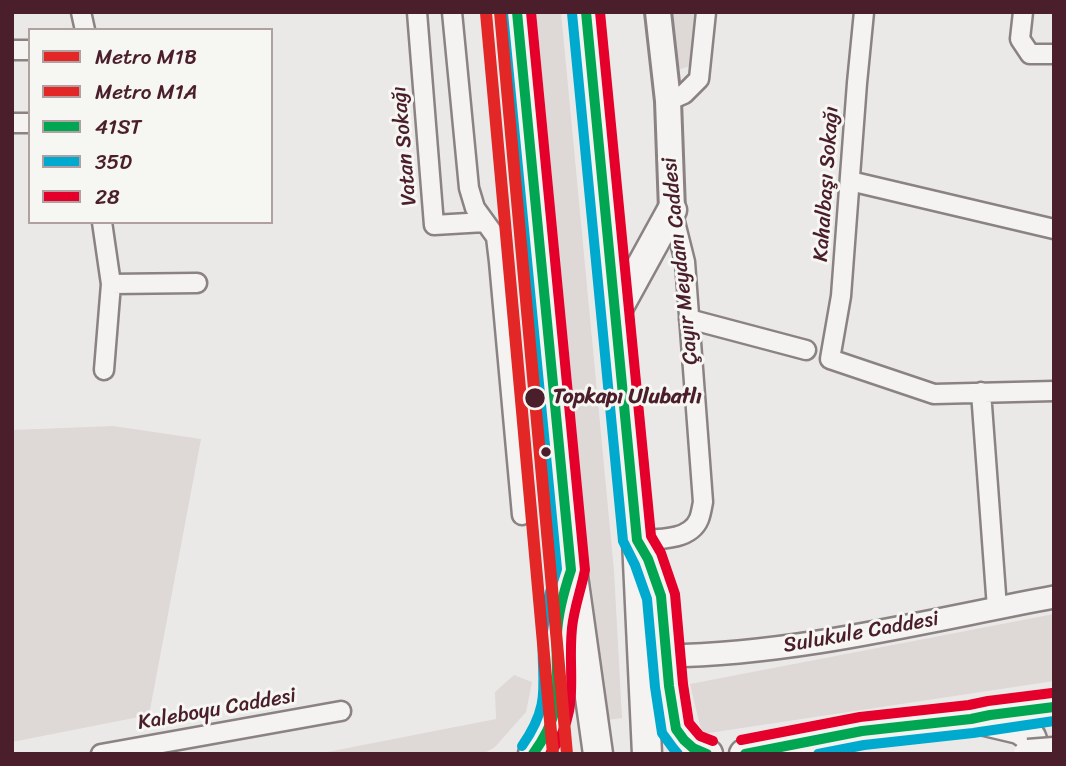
<!DOCTYPE html>
<meta charset="utf-8">
<style>
body{margin:0}
#map{position:relative;width:1066px;height:766px;overflow:hidden;background:#ebe9e7;font-family:Sriracha,sans-serif}
canvas{display:block}
.frame{position:absolute;inset:0;border:14px solid #4a1f2b;pointer-events:none}
.legend{position:absolute;left:28px;top:28px;width:245px;height:196px;box-sizing:border-box;background:#f6f6f2;border:2px solid #b1a0a2;margin:0;padding:9px 12px;list-style:none;font-size:21px;color:#4a1f2b}
.legend li{display:flex;align-items:center;gap:14px;height:35px}
.legend b{width:35px;border:2px solid #b1a0a2}
</style>
<div id="map">
<canvas width="1066" height="766"></canvas>
<div class="frame"></div>
<ul class="legend">
<li><b style="height:9px;background:#e32726"></b>Metro M1B</li>
<li><b style="height:9px;background:#e32726"></b>Metro M1A</li>
<li><b style="height:9px;background:#00a651"></b>41ST</li>
<li><b style="height:9px;background:#00a9ce"></b>35D</li>
<li><b style="height:9px;background:#e4002b"></b>28</li>
</ul>
</div>
<script>
const g = document.querySelector('canvas').getContext('2d');
g.lineJoin = 'round';
function paint(path, color) {
  g.fillStyle = color;
  g.fill(path, 'evenodd');
}
function trace(path, color, width, dash) {
  g.strokeStyle = color;
  g.lineWidth = width;
  g.lineCap = dash ? 'butt' : 'round';
  g.setLineDash(dash || []);
  g.stroke(path);
}
function write(font, color, halo, rows, align = 'center') {
  g.font = font + ' Sriracha,sans-serif';
  g.lineWidth = 6;
  g.setLineDash([]);
  g.textBaseline = 'middle';
  g.strokeStyle = halo;
  g.fillStyle = color;
  for (const [text, x, y, turn = 0] of rows) {
    g.save();
    g.translate(x, y);
    g.rotate((+turn || 0) * Math.PI / 180);
    g.textAlign = isNaN(turn) ? turn : align;
    if (halo) g.strokeText(text, 0, 0);
    g.fillText(text, 0, 0);
    g.restore();
  }
}
paint(new Path2D(`
 M536,12H561L614,571L622,718L608,720L590,575Z
 M667,12H697L694,65L674,71Z
 M113,426L201,439L149,715L12,742V430Z
 M1054,614V681L702,734L690,684Z
 M514,675L532,682L526,712L495,747L483,754H317L496,719L495,692Z`), '#ded8d7');
const minor = new Path2D(`
 M81,12L85,30
 M417,12L434,225L485,222
 M452,12L469,188L475,208L496,237L499,262L522,515
 M864,12L857,83L841,296L830,359L934,394L1054,391
 M1023,12L1020,39L1030,54H1054
 M12,50H30
 M668,101L684,94L699,79L706,12
 M12,123H30
 M850,181L1054,229
 M102,222L111,284
 M689,319L806,350
 M104,370L111,284L197,283
 M981,392L997,608
 M637,540C658,539 690,541 699,519C701,514 702,507 703,502L685,262L672,210
 M101,754L341,711`);
const tertiary = new Path2D(`
 M667,656C797,654 926,621 1054,597`);
const secondary = new Path2D(`
 M658,12L668,101L672,210`);
const primary = new Path2D(`
 M517,12L568,540L598,754
 M586,12L637,540L647,754
 M616,312L672,210
 M645,553C671,596 663,648 670,695C671,706 672,717 676,727C681,741 695,750 708,754
 M985,721L1019,729L1031,737L1037,754
 M533,754C556,726 561,696 559,661C559,654 557,646 557,639C557,623 562,606 565,590
 M744,754L862,731L971,719L990,715L1054,707`);
trace(minor, '#8b8283', 23);
trace(tertiary, '#8b8283', 26);
trace(secondary, '#8b8283', 30);
trace(primary, '#8b8283', 33);
trace(minor, '#f4f3f1', 18);
trace(tertiary, '#f4f3f1', 21);
trace(secondary, '#f4f3f1', 24);
trace(primary, '#f4f3f1', 28);
const primaryBridge = new Path2D(`
 M1028,754L1054,752`);
trace(primaryBridge, '#8b8283', 33, []);
trace(primaryBridge, '#f4f3f1', 28);
trace(new Path2D(`
 M517,12L571,570C564,591 558,612 557,634C554,687 568,705 533,754
 M586,12L637,540L648,559L661,596L669,686L676,729L684,740L693,748L707,754
 M745,754L862,731L971,719L990,715L1054,707`), '#00a651', 10);
trace(new Path2D(`
 M503,13L557,569C550,589 545,610 543,632C540,682 554,700 522,746
 M572,13L623,541L635,565L647,599L655,687L662,733L673,748L678,754
 M818,754L864,745L973,733L1054,721`), '#00a9ce', 10);
trace(new Path2D(`
 M531,12L585,570C581,590 574,608 572,628C567,677 582,709 550,754
 M600,12L651,536L661,553L675,594L683,684L689,723L700,736L713,741
 M741,740L860,717L969,705L988,701L1052,693`), '#e4002b', 10);
trace(new Path2D(`
 M500,12L567,754`), '#e32726', 12);
trace(new Path2D(`
 M486,13L553,754`), '#e32726', 12);
for (const [x, y, r, color] of [
 [535,398,11,"#4a1f2b"],
 [546,452,6,"#4a1f2b"]
]) {
  const dot = new Path2D();
  dot.arc(x, y, r, 0, 2 * Math.PI);
  g.fillStyle = color;
  g.fill(dot);
  trace(dot, '#f6f6f2', 2.5);
}
write('21px', '#4a1f2b', '#f6f6f2', [
 ["Vatan Sokağı",405,146,-95],
 ["Kahalbaşı Sokağı",827,184,-86],
 ["Çayır Meydanı Caddesi",681,261,-96],
 ["Sulukule Caddesi",861,633,-10],
 ["Kaleboyu Caddesi",217,710,-10]
]);
write('bold 21px', '#4a1f2b', '#f6f6f2', [
 ["Topkapı Ulubatlı",553,398]
], 'left');
</script>
